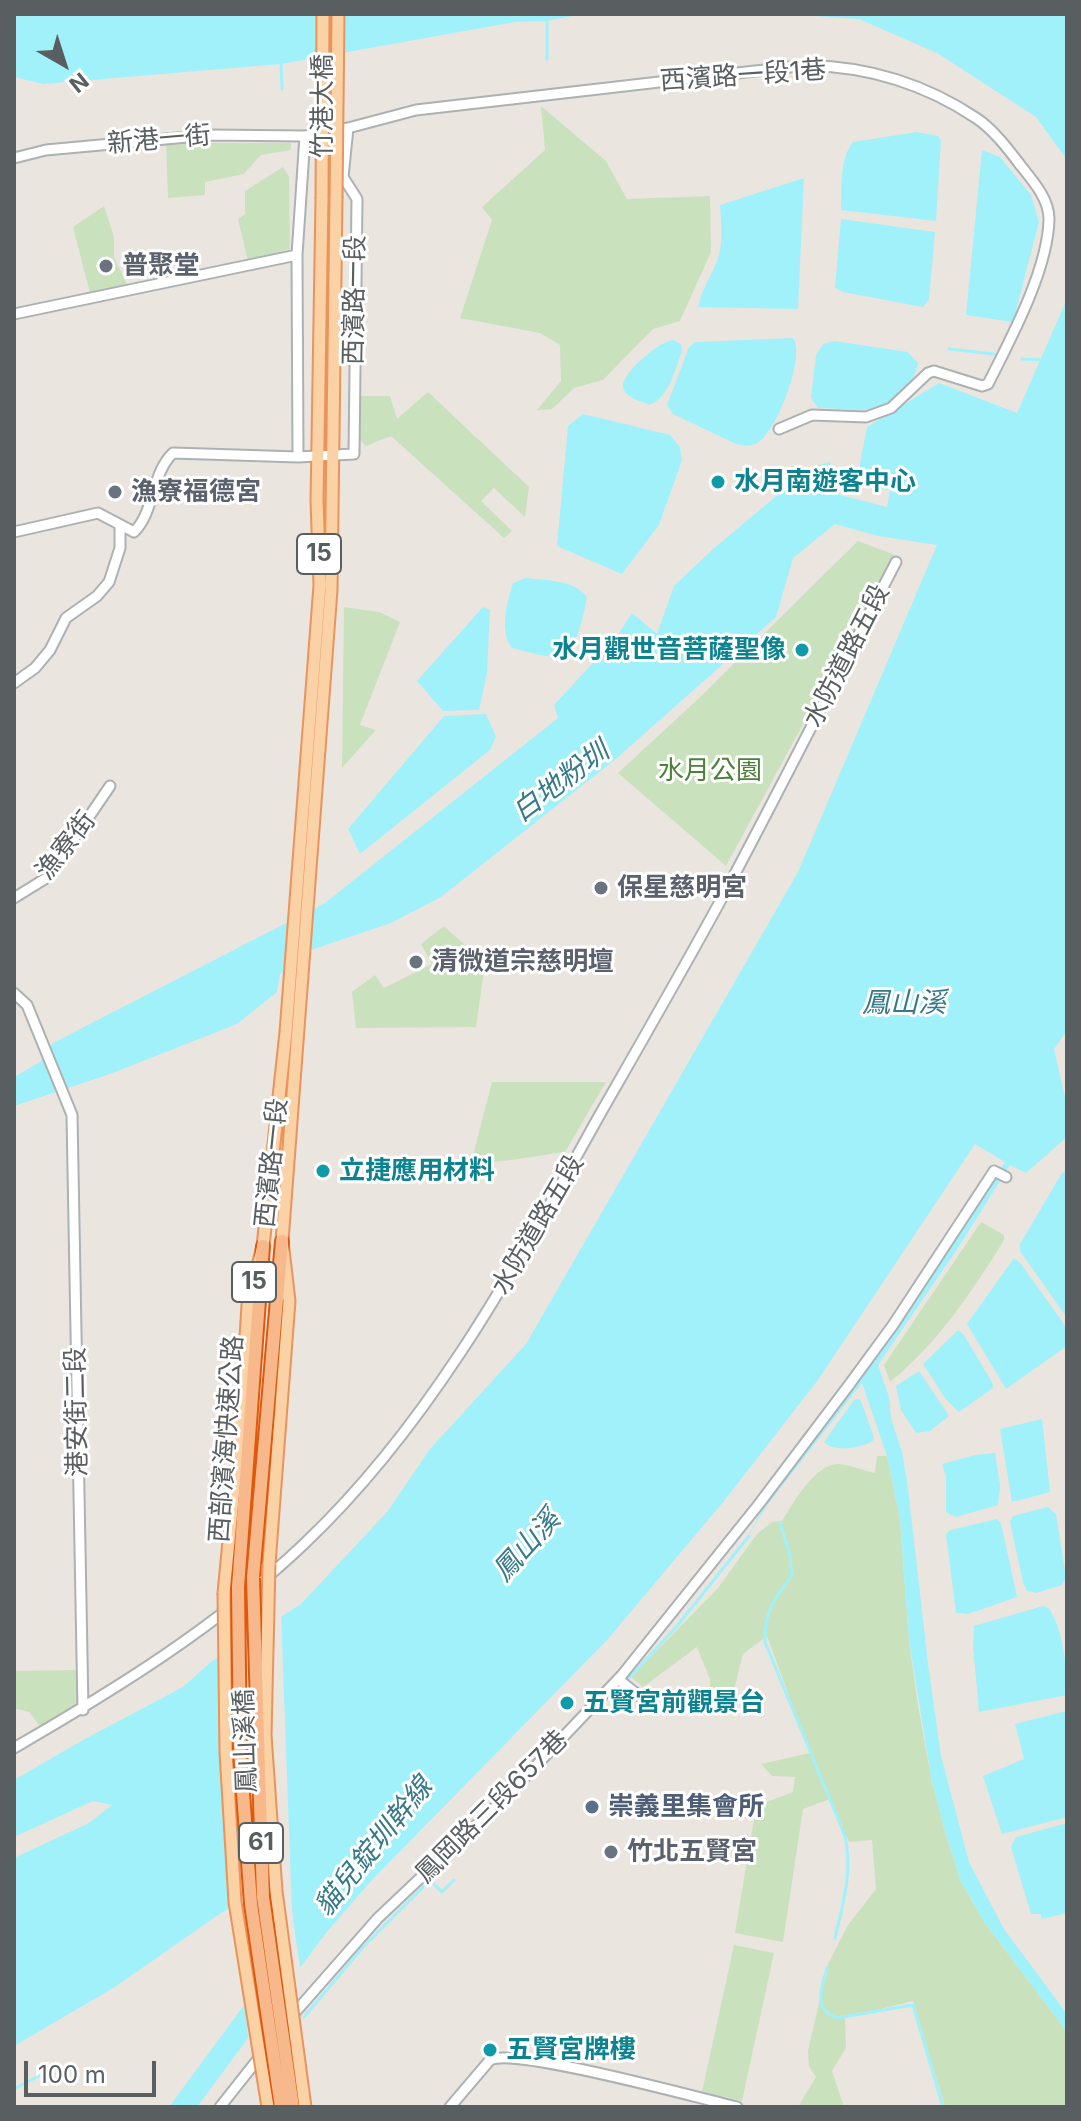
<!DOCTYPE html>
<meta charset="utf-8">
<style>
body{margin:0}
#map{position:relative;width:1081px;height:2121px;overflow:hidden;background:#ebe5e0;font-family:Inter,sans-serif}
canvas{display:block}
.frame{position:absolute;inset:0;border:16px solid #595f61;pointer-events:none}
.north{position:absolute;left:24px;top:24px;width:80px;height:80px;-webkit-text-stroke:6px #fff;paint-order:stroke;rotate:141deg;font-size:22px;font-weight:700;line-height:32px;text-align:center;color:#595f61}
.north::after{content:'';display:block;margin:auto;width:28px;height:36px;background:#595f61;clip-path:polygon(50% 0,100% 100%,50% 72%,0 100%)}
.scale{position:absolute;left:24px;top:2061px;width:132px;height:36px;box-sizing:border-box;border:4px solid #595f61;border-top:0;padding-left:10px;font-size:24px;line-height:28px;white-space:nowrap;color:#595f61;-webkit-text-stroke:6px #fff;paint-order:stroke}
</style>
<div id="map">
<canvas width="1081" height="2121"></canvas>
<div class="frame"></div>
<div class="north">N</div>
<div class="scale">100 m</div>
</div>
<script>
const g = document.querySelector('canvas').getContext('2d');
g.lineJoin = 'round';
function paint(path, color) {
  g.fillStyle = color;
  g.fill(path, 'evenodd');
}
function trace(path, color, width, dash) {
  g.strokeStyle = color;
  g.lineWidth = width;
  g.lineCap = dash ? 'butt' : 'round';
  g.setLineDash(dash || []);
  g.stroke(path);
}
function write(font, color, halo, rows, align = 'center') {
  g.font = font + ' Inter,"Noto Sans TC",sans-serif';
  g.lineWidth = 6;
  g.setLineDash([]);
  g.textBaseline = 'middle';
  g.strokeStyle = halo;
  g.fillStyle = color;
  for (const [text, x, y, turn = 0] of rows) {
    g.save();
    g.translate(x, y);
    g.rotate((+turn || 0) * Math.PI / 180);
    g.textAlign = isNaN(turn) ? turn : align;
    if (halo) g.strokeText(text, 0, 0);
    g.fillText(text, 0, 0);
    g.restore();
  }
}
paint(new Path2D(`
 M541,106L606,161L627,199L710,196L711,252L680,321L653,329L603,380L574,388L552,409L537,410L561,381L560,345L540,333L460,318L492,220L482,207L545,150Z
 M166,143H291V150L261,155L244,174L205,182V195L168,198Z
 M283,167L289,177L290,249L248,261L238,219L245,214V191Z
 M104,206L114,237V257L128,286L90,293L73,227Z
 M428,392L529,487L525,517L494,488L481,501L512,531L504,538L391,436L366,446L359,439L360,396H390L397,419Z
 M858,541L895,555L726,866L618,773L698,699Z
 M344,607L379,612L400,622L360,725L376,730L342,768Z
 M444,926L467,947L487,949L476,1027L356,1028L352,992L375,975L384,988L432,964L421,944Z
 M492,1082H606L565,1152C534,1156 503,1163 471,1163Z
 M981,1222L1004,1235V1240C972,1292 938,1343 890,1382L884,1365Z
 M877,1456H887L900,1519L909,1641L918,1705L932,1782L946,1835L961,1882L985,1923L1067,2032V2107H945L913,2001L845,2018L846,2048L832,2071L844,2107H798L816,2077L809,2066L808,2051L828,1964L848,1925L876,1889L872,1840L849,1842L830,1799L803,1809L783,1942L735,1933L754,1820L766,1815L761,1804L793,1792L795,1777L772,1776L761,1764L810,1753L767,1636L743,1654L730,1706L711,1710L710,1680L697,1647L643,1687L631,1677L718,1588L757,1534L772,1522L782,1521C793,1503 814,1465 838,1464C846,1464 865,1471 875,1473Z
 M78,1670L81,1689L91,1701L42,1729L29,1712L14,1708V1671Z
 M734,1945L774,1953L742,2101L702,2092Z`), '#c9e2bd');
paint(new Path2D(`
 M14,14H582L547,21L515,22L281,64L43,84L14,77Z
 M787,14H1067V160L1036,117L937,53L859,19Z
 M917,132L938,136L941,141L936,221L841,210C842,189 839,159 853,142Z
 M982,150L1000,157L1031,195L1039,222L1013,322L966,315Z
 M804,178L798,309L698,307C702,290 709,279 716,264C724,246 721,224 720,205Z
 M841,219L935,232L929,299L923,307L843,292L835,288Z
 M1067,299V1031L1054,1049L1067,1105V1137L1026,1173L1010,1165L960,1245L878,1365L889,1397L891,1418L902,1452L907,1480L928,1663L941,1756L969,1862L1004,1929L1067,2014V2032L985,1923L961,1882L946,1835L932,1782L909,1641L900,1519L887,1456L862,1383L768,1504L746,1539L766,1503L860,1379L1005,1162L975,1144L818,1380L724,1501L608,1639L371,1881L326,1933L197,2107H169L295,1936L288,1872L218,1915L115,1987L14,2046V1858L89,1823L112,1805L93,1801L14,1837V1780L83,1740L183,1687L211,1662L301,1604L387,1512L430,1449L526,1344L798,872L937,545L878,536L835,524L793,558L776,617L617,758L441,897L391,923L311,950L306,960L280,974L277,992L237,1024L110,1074L14,1106V1077L40,1062L53,1043L325,903L558,718L554,705L616,638L632,613L657,634L674,586L713,549L811,467L830,462L840,495L887,507L890,490L856,485L867,427L939,383L1017,413Z
 M793,338C806,356 777,429 760,441C752,447 745,446 736,444L673,414L667,405L689,347L695,342Z
 M673,340L681,344L682,351C675,369 670,396 650,405C641,401 625,398 623,387C621,373 660,341 673,340Z
 M834,341L908,352L918,363C915,384 892,405 870,409C854,411 835,408 818,408L811,398L816,355L823,344Z
 M583,414L670,435L680,447L682,460L659,525L622,574L557,546L568,426Z
 M526,578C547,581 573,579 587,597C584,612 577,655 557,657C543,657 526,651 512,648C499,632 507,602 513,583Z
 M483,607L490,610L487,673L479,710L443,711L417,681Z
 M486,714L496,737L490,750L360,854L348,829L444,716Z
 M1067,1171V1318L1020,1251V1244L1062,1173Z
 M1014,1258L1021,1264L1062,1321L1067,1330V1346L1006,1389L967,1324Z
 M958,1330L964,1335L992,1382L993,1388L959,1412L945,1398L923,1364Z
 M919,1371L949,1416L930,1431L916,1433L901,1410L896,1386Z
 M858,1399L861,1401L874,1437L873,1441C860,1448 835,1453 824,1442L854,1400Z
 M1042,1419L1050,1492L1012,1502L1000,1429Z
 M995,1453L1000,1485L998,1505L956,1517L946,1512V1476L942,1464L975,1455Z
 M1048,1507L1056,1514L1066,1577L1062,1585L1036,1593L1027,1591L1023,1582L1010,1522L1013,1516Z
 M997,1519L1001,1523L1017,1597L968,1614L956,1613L946,1534L951,1530Z
 M1043,1606L1049,1608C1064,1633 1067,1666 1067,1695L979,1712L973,1646L974,1626Z
 M1067,1711V1817L1002,1834L983,1776L1024,1759L1015,1724Z
 M1067,1823V1913L1042,1919L1041,1914H1031L1011,1847L1016,1837Z`), '#a1f1fa');
paint(new Path2D(`
 M281,1612L292,1914L301,1973L249,2044L244,1998L291,1935L285,1878L234,1910L224,1823L220,1652Z`), '#ebe5e0');
trace(new Path2D(`
 M547,21V59
 M281,64L282,89
 M949,349L994,354
 M1022,359L1041,360
 M780,1523L790,1555L792,1576C774,1599 764,1612 765,1642L845,1836C853,1872 843,1903 835,1938
 M617,1691L677,1626L749,1536
 M827,1968C822,1988 812,2009 837,2018L913,2005L943,2107
 M304,2017L364,1946L430,1880L442,1892L454,1880
 M14,2089L59,2065`), '#a1f1fa', 3);
const minor = new Path2D(`
 M305,136L297,255L298,457L354,454L357,199L343,177L348,128
 M14,158L46,150L209,135L305,136L348,128L416,110L755,71C773,69 791,66 810,66C868,66 927,85 976,118C993,129 1009,150 1021,166C1033,181 1049,199 1049,219C1048,270 1011,338 988,384L982,386L934,371L928,373L891,408L866,417L812,415L779,429
 M14,314L297,255
 M14,532L98,513L134,532C155,511 151,474 173,453L298,457
 M14,683L35,668L50,650L66,618L97,596L109,582L120,548V527
 M14,898L48,877L110,786
 M14,993L27,1005L72,1115L83,1710
 M618,1679L642,1698
 M14,1748C116,1689 218,1626 304,1544C431,1424 515,1267 599,1116C643,1039 687,963 729,885C786,778 840,670 896,562
 M291,2017L378,1918L509,1794L622,1675L759,1504L849,1385L893,1325L994,1171L1006,1177
 M220,2107L262,2054
 M450,2107L490,2060C514,2047 699,2098 737,2107`);
const major = new Path2D(`
 M269,1564L289,1301L282,1241L331,590L336,198
 M224,1593L241,1417L248,1305L263,1246L286,1032L320,585L317,501L322,199`);
const highway = new Path2D(`
 M253,1578L282,1241
 M238,1587L263,1246`);
trace(minor, '#acb1b3', 13);
trace(major, '#ea935b', 15);
trace(highway, '#e1580b', 16);
trace(minor, '#fff', 9);
trace(major, '#fbd1a6', 11);
trace(highway, '#f7b98b', 12);
const majorBridge = new Path2D(`
 M336,198L338,14
 M322,199L323,14
 M269,1564L265,1735L276,1891L305,2107
 M224,1593L226,1752L235,1902L268,2107`);
const highwayBridge = new Path2D(`
 M253,1578L263,1897L293,2107
 M238,1587L240,1751L251,1904L281,2107`);
trace(majorBridge, '#ea935b', 15, []);
trace(highwayBridge, '#e1580b', 16, []);
trace(majorBridge, '#fbd1a6', 11);
trace(highwayBridge, '#f7b98b', 12);
for (const [x, y, r, color] of [
 [106,266,8,"#6b7280"],
 [718,482,8,"#0f9aa8"],
 [115,492,8,"#6b7280"],
 [802,650,8,"#0f9aa8"],
 [601,888,8,"#6b7280"],
 [416,962,8,"#6b7280"],
 [323,1171,8,"#0f9aa8"],
 [567,1703,8,"#0f9aa8"],
 [592,1807,8,"#5c6f8a"],
 [611,1852,8,"#6b7280"],
 [490,2050,8,"#0f9aa8"]
]) {
  const dot = new Path2D();
  dot.arc(x, y, r, 0, 2 * Math.PI);
  g.fillStyle = color;
  g.fill(dot);
  trace(dot, '#fff', 3);
}
for (const [x, y, w] of [
 [319,554,44],
 [254,1282,44],
 [261,1843,44]
]) {
  const box = new Path2D();
  box.roundRect(x - w / 2, y - 20, w, 40, 6);
  g.fillStyle = '#fff';
  g.fill(box);
  trace(box, '#595f61', 2);
}
write('bold 24px', '#595f61', null, [
 ["15",319,554],
 ["15",254,1282],
 ["61",261,1843]
]);
write('26px', '#595f61', '#fff', [
 ["西濱路一段1巷",743,76,-4],
 ["竹港大橋",323,106,-90],
 ["新港一街",159,140,-5],
 ["西濱路一段",355,300,-89],
 ["水防道路五段",847,656,-63],
 ["漁寮街",66,846,-52],
 ["西濱路一段",272,1163,-84],
 ["水防道路五段",538,1225,-60],
 ["港安街二段",77,1412,-91],
 ["西部濱海快速公路",227,1439,-86],
 ["鳳山溪橋",246,1741,-92],
 ["鳳岡路三段657巷",492,1807,-45]
]);
write('bold 26px', '#5b616d', '#fff', [
 ["普聚堂",122,266],
 ["漁寮福德宮",131,492],
 ["保星慈明宮",617,888],
 ["清微道宗慈明壇",432,962],
 ["竹北五賢宮",627,1852]
], 'left');
write('bold 26px', '#0d838f', '#fff', [
 ["水月南遊客中心",734,482],
 ["水月觀世音菩薩聖像",786,650,"right"],
 ["立捷應用材料",339,1171],
 ["五賢宮前觀景台",583,1703],
 ["五賢宮牌樓",506,2050]
], 'left');
write('26px', '#4c8138', '#fff', [
 ["水月公園",710,771]
]);
write('bold 26px', '#4e5e75', '#fff', [
 ["崇義里集會所",608,1807]
], 'left');
write('italic 28px', '#367989', '#fff', [
 ["白地粉圳",561,782,-37],
 ["鳳山溪",904,1004],
 ["鳳山溪",527,1546,-48],
 ["貓兒錠圳幹線",374,1847,-51]
]);
</script>
